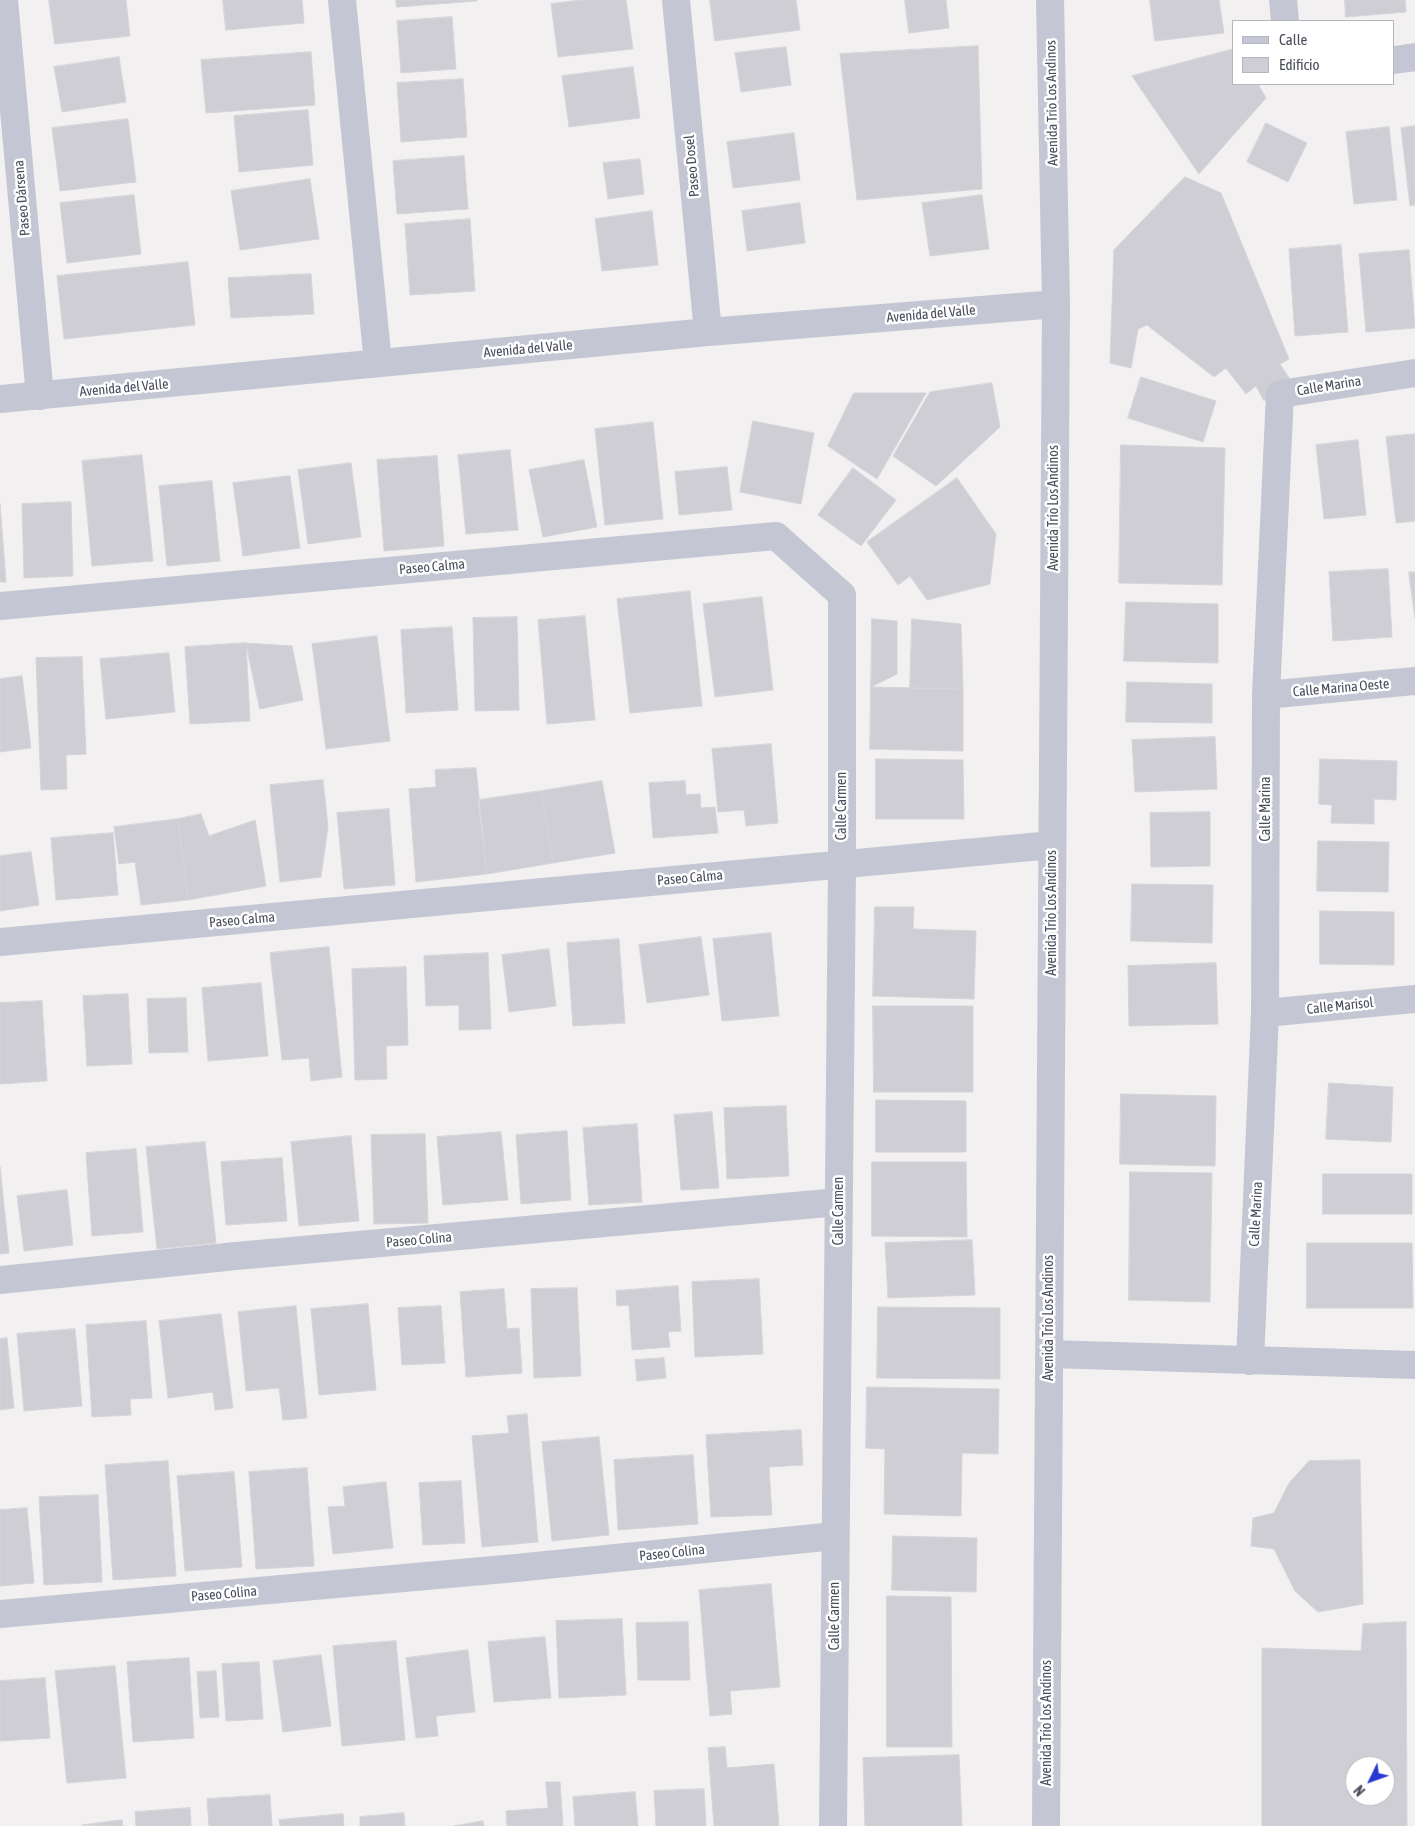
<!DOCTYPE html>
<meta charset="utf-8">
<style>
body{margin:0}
#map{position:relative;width:1415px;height:1826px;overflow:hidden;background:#f2f0f0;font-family:"Asap Condensed",sans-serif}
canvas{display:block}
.legend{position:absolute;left:1232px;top:20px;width:162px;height:65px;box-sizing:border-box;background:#fff;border:1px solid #b6b7bd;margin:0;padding:6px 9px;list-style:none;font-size:15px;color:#494c5b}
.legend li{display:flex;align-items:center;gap:10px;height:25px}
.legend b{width:25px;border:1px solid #b6b7bd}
.north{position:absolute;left:1345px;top:1756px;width:50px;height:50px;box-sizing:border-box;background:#fff;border:1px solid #b6b7bd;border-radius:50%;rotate:228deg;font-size:14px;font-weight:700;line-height:20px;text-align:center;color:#494c5b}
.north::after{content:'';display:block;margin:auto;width:18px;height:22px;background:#2a39d2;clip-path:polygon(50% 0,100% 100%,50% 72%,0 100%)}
</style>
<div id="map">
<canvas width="1415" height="1826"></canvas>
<ul class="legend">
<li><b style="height:6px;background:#c4c7d3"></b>Calle</li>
<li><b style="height:14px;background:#ceced4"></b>Edificio</li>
</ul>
<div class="north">N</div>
</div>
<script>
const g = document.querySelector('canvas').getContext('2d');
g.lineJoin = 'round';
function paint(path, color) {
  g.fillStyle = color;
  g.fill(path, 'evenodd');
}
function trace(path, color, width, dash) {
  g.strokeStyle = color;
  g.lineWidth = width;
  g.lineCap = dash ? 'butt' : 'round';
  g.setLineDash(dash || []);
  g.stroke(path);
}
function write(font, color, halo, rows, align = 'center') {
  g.font = font + ' "Asap Condensed",sans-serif';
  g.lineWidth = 5;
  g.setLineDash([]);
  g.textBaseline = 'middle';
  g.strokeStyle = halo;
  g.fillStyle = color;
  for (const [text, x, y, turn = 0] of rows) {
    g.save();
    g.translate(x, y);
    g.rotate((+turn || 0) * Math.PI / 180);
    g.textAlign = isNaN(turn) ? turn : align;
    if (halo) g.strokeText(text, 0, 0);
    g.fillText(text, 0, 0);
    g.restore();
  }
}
const building = new Path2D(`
 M49,0H126L130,36L55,44Z
 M223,0H302L304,23L226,30Z
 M396,0H477V1L397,7Z
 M581,0H626L633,49L558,57L551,4Z
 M710,0H796L800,30L715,41Z
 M905,0H946L949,28L909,33Z
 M1150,0H1219L1224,33L1155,41Z
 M1345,0H1405L1406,12L1346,17Z
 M452,17L456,69L401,73L397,21Z
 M978,46L982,189L857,200L840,54Z
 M786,47L791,85L741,92L735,53Z
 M1234,49V84H1258L1266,98L1199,174L1132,76Z
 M311,52L315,105L206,113L201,60Z
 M119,57L126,102L62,112L54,67Z
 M633,67L640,118L569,127L562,76Z
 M463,79L467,137L401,142L397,83Z
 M308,110L313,165L239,172L234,116Z
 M128,119L136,182L60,191L52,128Z
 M1266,123L1307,143L1288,182L1247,162Z
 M1415,126V205L1410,206L1401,128Z
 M1389,127L1397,200L1354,204L1346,132Z
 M794,133L800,180L733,188L727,142Z
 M464,156L468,209L397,214L393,161Z
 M640,159L644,194L608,199L603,163Z
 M1185,177L1221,193L1289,359L1280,364L1291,381L1264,401L1256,386L1246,394L1226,368L1214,377L1147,325L1138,329L1131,368L1110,363L1114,250Z
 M310,179L319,239L240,250L231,191Z
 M134,195L141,254L67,263L60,203Z
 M982,195L989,249L930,256L922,203Z
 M800,203L805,243L747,251L742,211Z
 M652,211L658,265L602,271L595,219Z
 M470,219L475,291L410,295L405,224Z
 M1341,245L1348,332L1295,336L1289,249Z
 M1409,250L1415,328L1366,332L1359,254Z
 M188,262L195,325L64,339L57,276Z
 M311,274L314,314L231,318L228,278Z
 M1141,377L1216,401L1203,442L1128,418Z
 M992,383L1000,427L936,486L893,456L930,392Z
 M854,393H926L877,479L828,446Z
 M753,421L814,433L801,504L740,492Z
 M653,422L663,519L605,525L595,429Z
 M1415,434V521L1396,523L1386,437Z
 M1358,440L1366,515L1324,519L1316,445Z
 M1121,445L1225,448L1222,585L1119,583Z
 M510,450L518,530L466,534L458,455Z
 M142,455L153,561L92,566L82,461Z
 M437,456L444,546L384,551L377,460Z
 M584,460L597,527L543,537L529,470Z
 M351,463L361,537L308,544L298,470Z
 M727,467L732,510L679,515L675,472Z
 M853,468L896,500L861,546L818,515Z
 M290,476L300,548L243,556L233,483Z
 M957,478L996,534L990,584L927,600L910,576L898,585L867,542Z
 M212,481L220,561L167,566L159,486Z
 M71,502L73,576L24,578L22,504Z
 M0,504L6,582H0Z
 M1388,569L1392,637L1333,641L1329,572Z
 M1409,572H1415V618Z
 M690,591L702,706L630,713L617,599Z
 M762,597L773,690L715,697L703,604Z
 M1126,602L1218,604V663L1124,661Z
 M585,616L595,720L547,724L538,620Z
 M517,617L519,710L475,711L473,618Z
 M872,619L897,621V674L871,687Z
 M912,619L961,624L963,689L910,688Z
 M452,627L458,710L406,713L401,630Z
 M377,636L390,741L326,749L312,644Z
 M246,643L250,721L190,724L185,647Z
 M246,643L292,646L303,700L260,709Z
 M169,653L175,712L106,719L100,659Z
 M82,657L86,754L66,755L67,789L41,790L36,658Z
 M22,676L31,748L0,752V679Z
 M1127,682L1212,684V723L1126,722Z
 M871,687L963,689V751L870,749Z
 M1215,737L1217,789L1135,792L1132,740Z
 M771,744L778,823L746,826L744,810L718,812L712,749Z
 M876,759L963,760L964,819H876Z
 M1320,759L1397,761L1396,800L1374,799V824L1331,823L1332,805L1319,804Z
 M476,768L487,874L416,882L409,789L436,787L435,770Z
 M323,780L328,827L321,877L280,882L270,785Z
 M602,781L615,853L553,863L541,791Z
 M685,781L686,795L700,794L701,808L715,807L718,833L653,838L649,783Z
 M541,791L553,863L487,874L478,800Z
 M389,809L395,885L344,889L337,813Z
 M1210,812V866L1151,867L1150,813Z
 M201,814L209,836L255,820L266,886L188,900L178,819Z
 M178,819L188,900L141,905L135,862L119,864L114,827Z
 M113,833L118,895L56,900L51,838Z
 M1318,841L1389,842L1388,892L1317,891Z
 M31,852L39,905L0,911V856Z
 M1132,884L1213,885L1212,943L1131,941Z
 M875,907H914L913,929L976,931L974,999L873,996Z
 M1320,911L1394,912V965L1320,964Z
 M771,933L779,1016L722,1021L713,939Z
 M701,937L709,995L647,1003L639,945Z
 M619,939L625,1023L573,1026L567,943Z
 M329,947L342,1077L311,1081L309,1058L282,1060L270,953Z
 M549,949L556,1006L509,1012L502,955Z
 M488,953L491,1029L459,1030V1005L426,1006L424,956Z
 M1216,963L1218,1024L1129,1026L1128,966Z
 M406,967L408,1045L386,1046L387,1079L355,1080L352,969Z
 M261,983L268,1056L208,1061L202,988Z
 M128,994L132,1064L87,1066L83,996Z
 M186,998L188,1052L149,1053L147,999Z
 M42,1001L47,1081L0,1084V1003Z
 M873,1006H973V1092H874Z
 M1329,1083L1393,1087L1391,1142L1326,1139Z
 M1121,1094L1216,1096L1215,1166L1120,1164Z
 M876,1100L966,1101V1152H876Z
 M786,1106L789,1176L727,1179L724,1108Z
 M712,1112L719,1188L681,1190L674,1115Z
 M637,1124L642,1202L589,1205L583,1128Z
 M567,1131L571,1200L521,1204L516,1135Z
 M501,1132L508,1200L443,1205L437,1137Z
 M425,1134L428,1223L374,1224L371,1135Z
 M351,1136L359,1221L299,1226L291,1142Z
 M205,1142L216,1243L157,1249L146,1147Z
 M136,1149L143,1232L92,1236L86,1153Z
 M282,1158L287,1221L226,1225L221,1162Z
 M872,1162H966L967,1237L872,1236Z
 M0,1167L9,1253L0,1254Z
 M1130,1172L1212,1173L1210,1302L1129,1300Z
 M1323,1174H1412V1214H1323Z
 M67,1190L73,1245L24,1251L17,1196Z
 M972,1240L975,1295L888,1298L885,1243Z
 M1307,1243H1412L1413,1308H1307Z
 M759,1279L763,1354L695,1357L692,1282Z
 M678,1286L681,1331L668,1332L670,1347L632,1350L629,1305L617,1306L616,1291Z
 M577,1288L581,1376L534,1378L531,1289Z
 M504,1289L507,1329L519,1328L522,1373L466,1377L460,1292Z
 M368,1304L376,1390L319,1395L311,1309Z
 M296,1306L307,1418L283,1420L279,1388L246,1391L238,1312Z
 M441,1306L445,1363L402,1365L398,1308Z
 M878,1307L1000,1308V1379L877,1378Z
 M221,1314L233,1408L215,1410L213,1392L168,1398L159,1321Z
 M146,1321L152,1398L130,1399L131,1415L92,1417L86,1325Z
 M75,1329L82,1406L24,1411L17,1334Z
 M7,1338L14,1408L0,1410V1339Z
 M664,1358L666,1378L637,1381L635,1360Z
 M867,1387L999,1389L998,1454L962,1453L961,1516L884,1514L885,1449L866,1448Z
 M527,1414L538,1542L482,1547L472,1436L509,1433L507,1416Z
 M801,1430L803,1465L769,1467L772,1515L711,1517L706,1435Z
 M599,1437L609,1535L552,1541L542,1442Z
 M693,1455L698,1524L618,1530L614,1460Z
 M1360,1460L1363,1604L1318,1612L1295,1591L1274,1549L1251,1546L1253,1518L1274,1513L1289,1483L1309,1461Z
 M168,1461L176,1576L113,1580L105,1465Z
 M307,1468L314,1566L256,1569L249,1472Z
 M234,1472L242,1567L185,1571L177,1476Z
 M461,1481L465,1543L423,1545L419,1483Z
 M386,1482L393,1548L333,1554L328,1507L345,1506L343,1487Z
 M98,1495L102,1582L44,1585L39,1497Z
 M27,1508L34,1583L0,1586V1510Z
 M893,1536L977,1538L976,1592L892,1590Z
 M771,1584L780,1687L730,1691L732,1714L710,1716L699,1590Z
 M887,1596L951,1597L952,1747H887Z
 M622,1619L626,1695L559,1698L556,1621Z
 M688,1622L690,1680H638L636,1623Z
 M1406,1622L1407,1826H1262V1648L1361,1651L1363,1624ZM1355,1766H1385V1796H1355Z
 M545,1637L551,1698L494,1702L488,1642Z
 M396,1641L405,1740L342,1746L333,1646Z
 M468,1650L475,1712L436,1716L438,1736L416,1738L406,1658Z
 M321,1655L331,1726L283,1732L273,1661Z
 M189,1658L194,1738L133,1742L127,1662Z
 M259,1662L263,1719L226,1721L222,1664Z
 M115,1666L126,1778L67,1783L55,1671Z
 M216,1671L219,1717L200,1718L197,1672Z
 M45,1678L50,1738L0,1741V1681Z
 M725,1747L727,1768L774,1764L779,1826H714L708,1748Z
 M959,1755L962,1826H865L863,1758Z
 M546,1782H560L563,1826H507L506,1811L548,1808Z
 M704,1789L706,1826H656L654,1791Z
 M635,1792L638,1826H575L573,1797Z
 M270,1795L272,1826H209L207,1799Z
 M190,1808L191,1826H136L135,1812Z
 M404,1813L405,1826H360V1817Z
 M343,1814L344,1826H280L279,1820Z
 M122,1820L123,1826L82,1825Z
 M483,1821L484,1826H454Z`);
paint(building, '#ceced4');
trace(building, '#d5d4da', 1);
trace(new Path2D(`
 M4,0L40,396
 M342,0L378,363
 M676,0L708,332
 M1283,0L1285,21
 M1394,60L1415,57
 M0,399L708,332L1056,304
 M0,606L776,536L842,595V864L833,1826
 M1266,695L1415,681
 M0,942L1052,845
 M1265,1013L1415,999
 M0,1280L236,1256L839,1202
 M1049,1354L1415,1365
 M1250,1361L1265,1013L1266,695L1280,394L1415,373
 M0,1614L516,1568L835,1536
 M1046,1826L1056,304L1050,0`), '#c4c7d3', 28);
write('14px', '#494c5b', '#fff', [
 ["Avenida Trío Los Andinos",1052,103,-91],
 ["Paseo Dosel",692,166,-95],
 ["Paseo Dársena",22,198,-95],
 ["Avenida del Valle",931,314,-5],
 ["Avenida del Valle",528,349,-5],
 ["Calle Marina",1329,386,-9],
 ["Avenida del Valle",124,388,-5],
 ["Avenida Trío Los Andinos",1054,508,-90],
 ["Paseo Calma",432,567,-5],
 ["Calle Marina Oeste",1341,688,-5],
 ["Calle Carmen",842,806,-90],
 ["Calle Marina",1266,809,-90],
 ["Paseo Calma",690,878,-5],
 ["Avenida Trío Los Andinos",1052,913,-90],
 ["Paseo Calma",242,920,-5],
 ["Calle Marisol",1340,1006,-6],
 ["Calle Carmen",839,1211,-90],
 ["Calle Marina",1256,1214,-87],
 ["Paseo Colina",419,1240,-5],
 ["Avenida Trío Los Andinos",1049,1318,-90],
 ["Paseo Colina",672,1553,-6],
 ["Paseo Colina",224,1594,-5],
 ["Calle Carmen",835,1616,-90],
 ["Avenida Trío Los Andinos",1047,1723,-90]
]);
</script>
